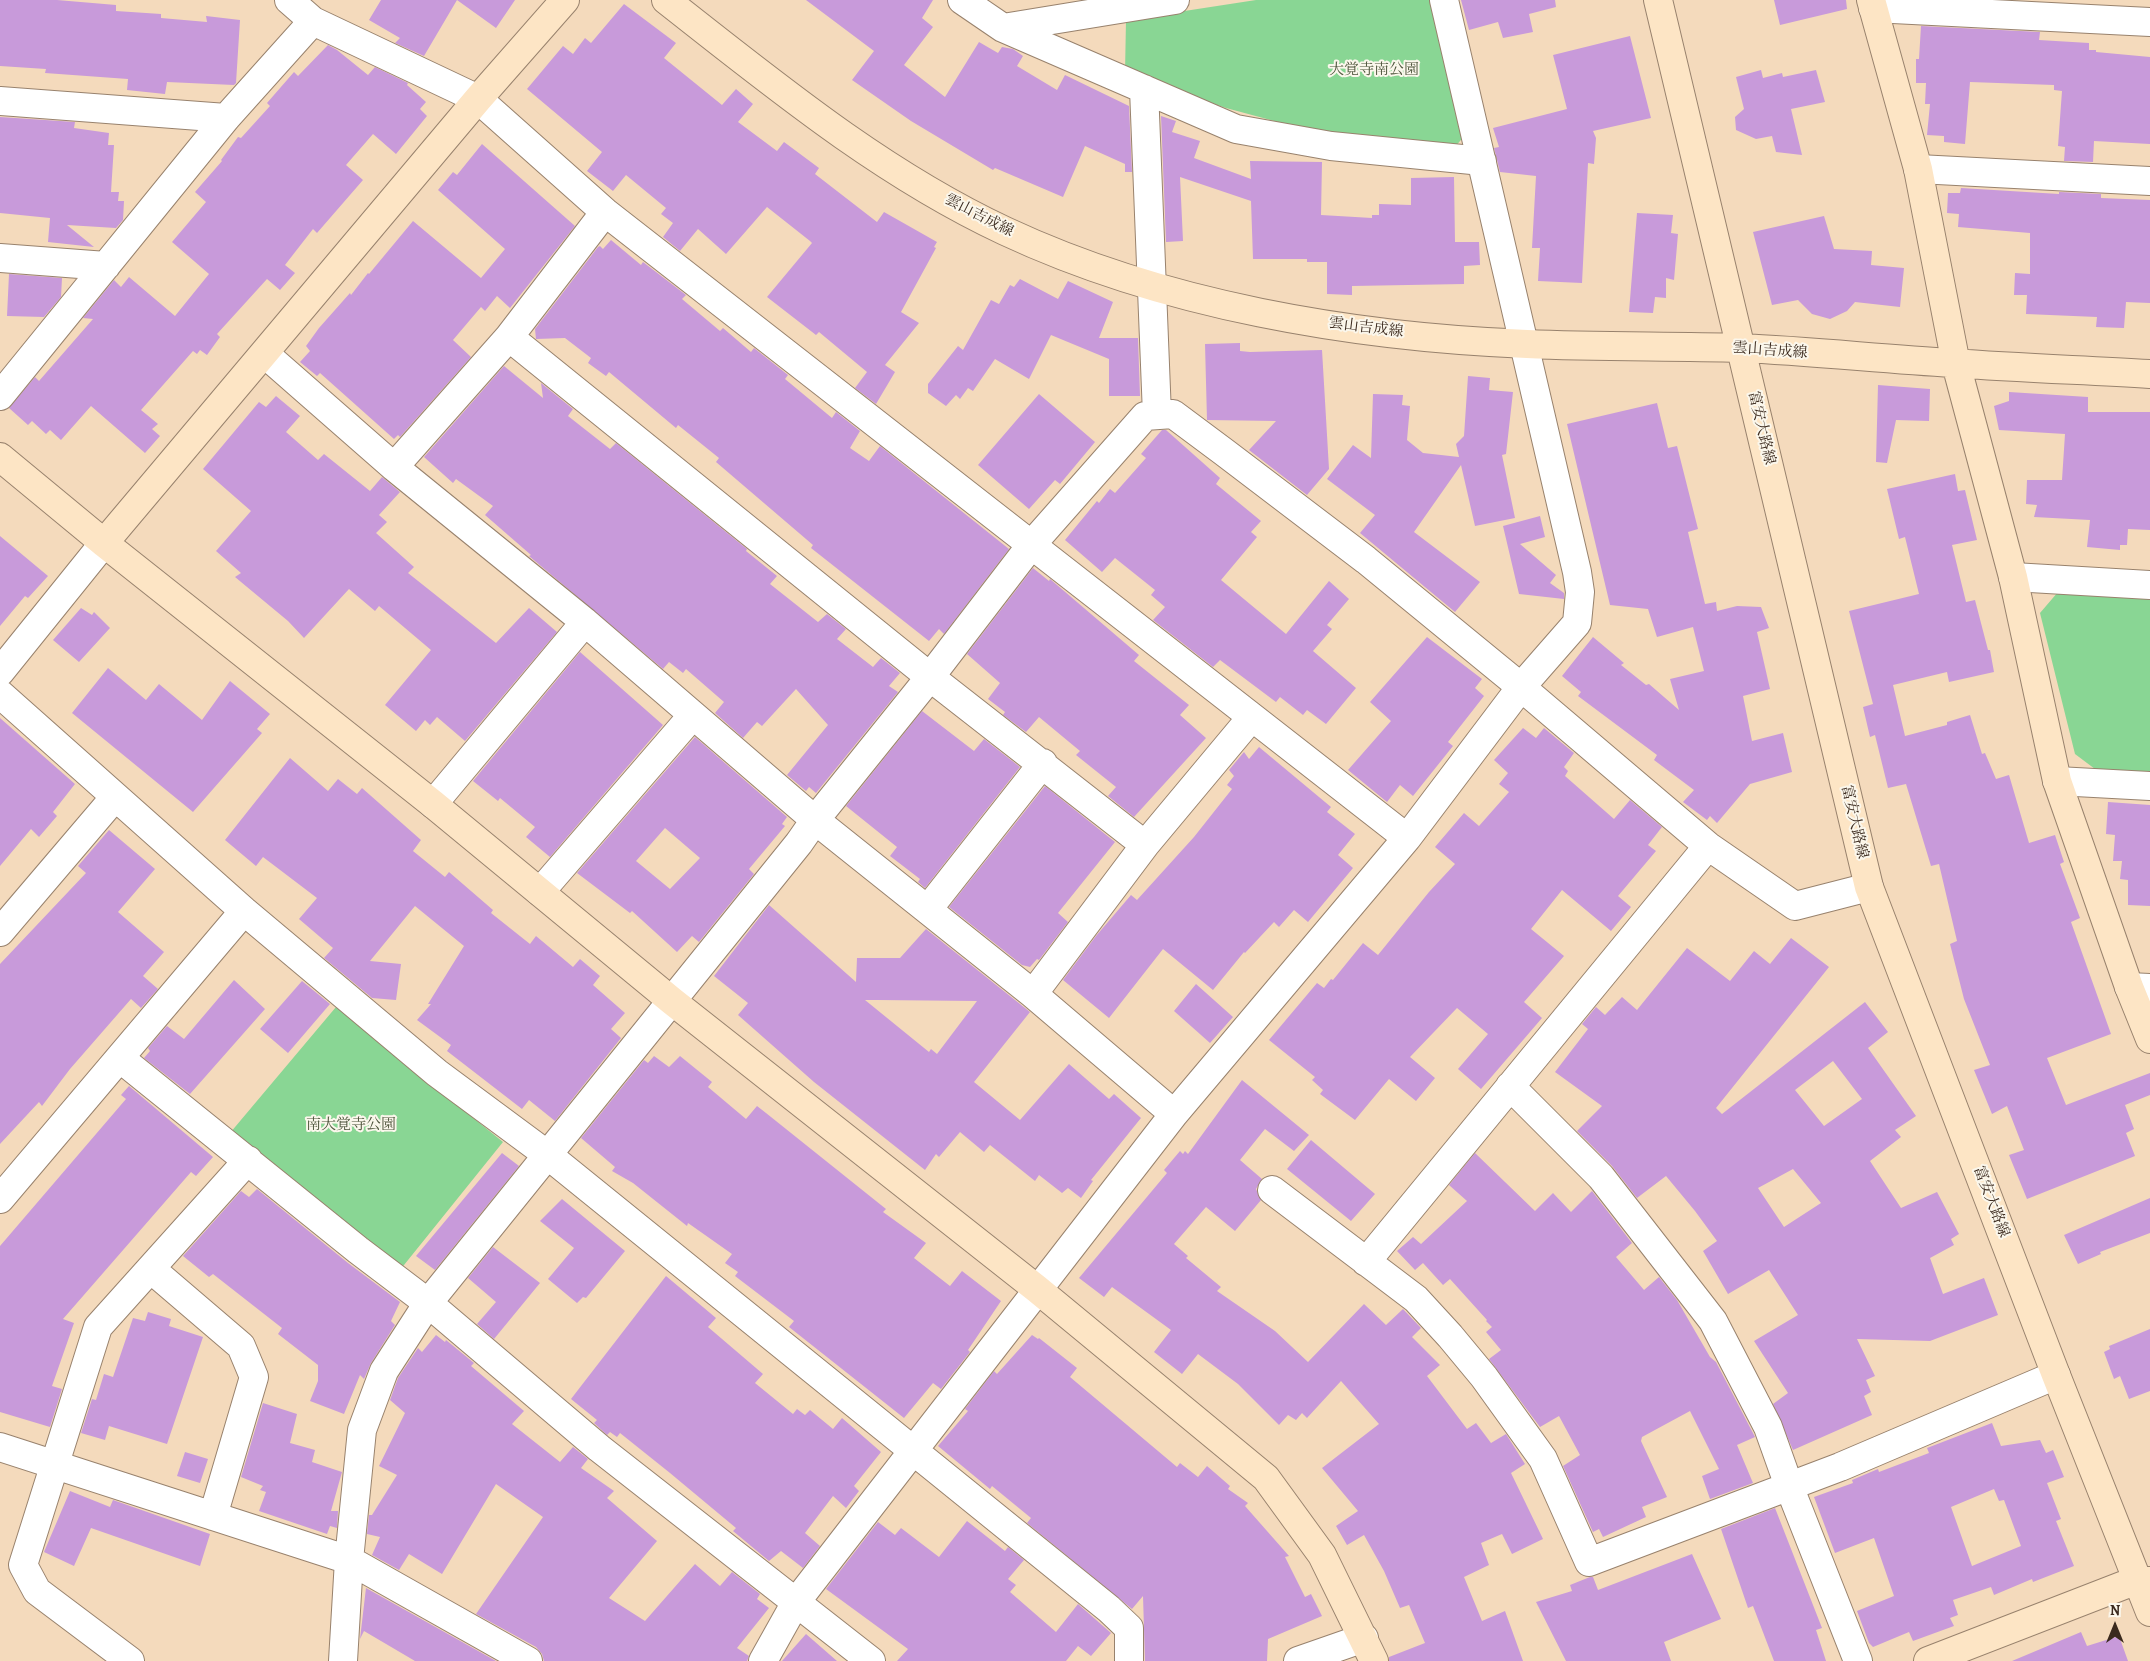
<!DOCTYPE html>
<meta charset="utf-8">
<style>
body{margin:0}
#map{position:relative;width:2150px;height:1661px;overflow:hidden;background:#f4dabc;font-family:Alegreya,serif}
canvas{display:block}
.north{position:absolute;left:2090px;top:1601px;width:50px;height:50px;-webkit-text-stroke:4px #fbf7ec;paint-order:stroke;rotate:0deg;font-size:14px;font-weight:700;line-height:20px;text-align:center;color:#3b2a1e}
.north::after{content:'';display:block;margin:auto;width:18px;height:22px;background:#3b2a1e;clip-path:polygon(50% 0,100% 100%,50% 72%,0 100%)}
</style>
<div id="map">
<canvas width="2150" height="1661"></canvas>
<div class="north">N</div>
</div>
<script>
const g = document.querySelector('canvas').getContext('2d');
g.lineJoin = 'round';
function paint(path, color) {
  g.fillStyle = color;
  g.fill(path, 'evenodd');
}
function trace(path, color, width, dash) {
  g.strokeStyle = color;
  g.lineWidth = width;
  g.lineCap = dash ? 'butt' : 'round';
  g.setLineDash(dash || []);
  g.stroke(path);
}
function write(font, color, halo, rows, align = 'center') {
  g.font = font + ' Alegreya,"Noto Serif JP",serif';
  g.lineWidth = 4;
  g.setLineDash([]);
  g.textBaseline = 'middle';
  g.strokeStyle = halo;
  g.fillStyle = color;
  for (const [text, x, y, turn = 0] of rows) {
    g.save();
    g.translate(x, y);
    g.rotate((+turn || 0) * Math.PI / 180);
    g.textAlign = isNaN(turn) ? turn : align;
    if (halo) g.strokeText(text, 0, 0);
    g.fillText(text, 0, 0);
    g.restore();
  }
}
paint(new Path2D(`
 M1256,0H1432L1465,135L1455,147L1304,129L1226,108L1125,73L1126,20Z
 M2058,592L2150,597V772L2095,769L2075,754L2040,613Z
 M336,1007L503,1142L400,1270L230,1133Z`), '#89d694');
paint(new Path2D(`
 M0,0H57L116,5V11L161,14V18L207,22L206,16L240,20L236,83L234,85L167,82L165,94L127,90L128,79L45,73L46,69L0,66Z
 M381,0H515L496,28L457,0L424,56L395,43L400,38L369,20Z
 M806,0H933L922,18L933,27L904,65L945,97L979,42L998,53L1002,47L1013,49L1023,56L1017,66L1057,90L1065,75L1129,106L1132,172H1125V164L1085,146L1063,197L995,168L993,170L911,121L852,80L874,51Z
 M1461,0H1555L1556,7L1529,14L1533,32L1503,38L1498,22L1469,30Z
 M1774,0H1846L1847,9L1780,25Z
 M624,4L676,43L664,58L722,105L736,89L753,104L738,122L777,151L784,142L819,168L815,174L877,222L884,212L937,242L934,247L936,248L901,312L919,323L885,365L895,372L876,404L855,388L867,372L819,332L816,335L767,297L812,243L810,241L767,207L726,254L698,229L680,251L663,237L673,223L661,214L666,208L626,175L613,191L587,171L602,152L527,89L563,46L573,54L585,38L591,43Z
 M1921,26L2040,32L2039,40L2089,43V50H2096V52L2150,57V144L2094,141L2093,162L2064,161L2065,147L2058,146L2062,91L2054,90V85L1970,82L1965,144L1944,142V136L1927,135L1930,104H1925L1926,83H1916V59H1919Z
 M1630,36L1651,118L1593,131L1596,138L1594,164L1588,163L1582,283L1538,281L1540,248H1532L1536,176L1500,172L1494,148L1499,147L1493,128L1567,109L1553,55Z
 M328,45L337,50L368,75L375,67L408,83L407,85L426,102L420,109L427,116L396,154L373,134L346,165L363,180L317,233L313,229L285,265L295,273L280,290L267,279L217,334L220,337L207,355L200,350L197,354L193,351L141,410L158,424L152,429L160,436L145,453L91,406L61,440L50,430L46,434L32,421L28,425L9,408L35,377L39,381L93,319L83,318L114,280L121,287L129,277L175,316L209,274L172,242L206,202L195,192L222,161L221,160L238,137L241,138L270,106L267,103L294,72L298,76Z
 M1761,70L1763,78L1782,73L1783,77L1816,70L1825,102L1791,109L1802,155L1776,152L1772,136L1756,139L1736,130L1735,117L1744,109L1736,77Z
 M1161,116L1176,121L1172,132L1200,141L1194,158L1251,179L1250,161L1322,162L1321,215L1372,218V215H1379V204L1411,205V178L1454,177L1455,242H1479L1480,265L1464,266V284L1352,286V295L1327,294V262H1307V259H1253L1251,201L1180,177L1183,241L1166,242Z
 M0,117L75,122L74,128L109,133L108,145H114L111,192H119L118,201H124L123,220L116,228L67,225L94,247L48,242L50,218L0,213Z
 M482,144L575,226L510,308L497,296L485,311L481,307L453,340L471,357L400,437L398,435L394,439L320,373L317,376L300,362L310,351L306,346L319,328L350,293L351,295L368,273L369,274L413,221L481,278L505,249L438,190L453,172L457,175Z
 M1961,188L2059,194V192L2101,194V198L2150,200V303L2126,302L2124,328L2096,327L2097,317L2026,314L2027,295H2014L2015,273L2030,274V233L1958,227L1959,214L1947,213L1948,193H1960Z
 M1637,213L1673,215L1671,233L1678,234L1674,280L1666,278V298L1655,297L1653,313L1629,312Z
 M1824,216L1834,249L1872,251L1871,265L1904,268L1900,307L1855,302L1847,311L1830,319L1812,314L1798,300L1772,305L1753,232Z
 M611,240L641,265L643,262L686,295L682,299L720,331L723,328L751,352L754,348L788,375L785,379L832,418L836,412L860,431L850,448L869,461L880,446L1009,549L944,634L939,629L929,641L811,548L813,545L716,462L719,458L678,425L676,428L609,372L606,376L588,363L591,358L565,338L536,339L535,329L598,247L600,246L603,249Z
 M9,274L62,278L61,297L44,317L7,316Z
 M1020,279L1058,299L1068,281L1113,302L1099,338H1138L1140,396H1109V359L1051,335L1029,379L995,359L973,391L968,388L960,399L956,395L946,406L928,393V384L958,346L963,350L991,300L999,304L1010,285L1014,287Z
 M1240,343V351L1250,352L1322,350L1329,469L1307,495L1249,450L1276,421L1207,420L1205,344Z
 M504,366L543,398L541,383L573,409L568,416L610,449L616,443L747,549L746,551L777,576L770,584L818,622L827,614L846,629L837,639L873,667L881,658L900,673L889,686L898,692L816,793L809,787L806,791L787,775L828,725L796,689L762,726L757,722L743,738L715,713L724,702L686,669L683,673L669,662L663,669L529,556L531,555L485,515L493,506L456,479L453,483L424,457Z
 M1468,376L1490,378L1489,390L1513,392L1506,454L1502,455L1515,518L1475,526L1461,465L1414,532L1480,582L1455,612L1360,533L1375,515L1327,479L1353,445L1371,458L1373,394L1403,395L1402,405L1410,406L1407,440L1423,453L1459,457L1456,444L1464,436Z
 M1878,385L1930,389L1929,421L1896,420L1887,463L1876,462Z
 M2009,392L2088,397V412H2150V530L2128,529L2127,545H2120V550L2087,547L2090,520L2034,517L2037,505L2026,504L2027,480H2062L2065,434L1999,430L1994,406L2009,401Z
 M1039,394L1095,442L1060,484L1055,480L1029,509L978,465Z
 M276,396L300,416L286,432L318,460L324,454L370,491L382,477L400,492L379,515L387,522L376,533L414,567L408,573L496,643L529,608L557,632L465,741L437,717L430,725L425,720L416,731L385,705L431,650L379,606L375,611L349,589L304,638L288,621L235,577L241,573L216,551L251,511L203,469L259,402L266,407Z
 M1657,403L1668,448L1677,446L1698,529L1688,532L1705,604L1716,602L1717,611L1737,606L1761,607L1769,628L1757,632L1770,689L1743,696L1752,741L1783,733L1792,772L1750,784L1717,823L1710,816L1707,820L1683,802L1694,790L1654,760L1657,755L1578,696L1581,692L1562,676L1593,637L1624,663L1621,665L1646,685L1649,684L1679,710L1670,679L1704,671L1693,627L1657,637L1648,609L1610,605L1567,424Z
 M1162,430H1166L1220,478L1216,484L1261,521L1251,532L1257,537L1221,580L1286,634L1329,581L1349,599L1327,625L1332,629L1313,651L1356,688L1326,724L1307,710L1303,715L1280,697L1276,702L1220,660L1213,667L1153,620L1165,607L1151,595L1155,590L1115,558L1102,572L1065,540L1097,501L1099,503L1110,489L1115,493L1146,458L1141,454Z
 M1955,474L1958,491L1965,490L1977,540L1952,545L1966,602L1975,600L1988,650H1990L1994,672L1949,682L1947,672L1893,685L1905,736L1947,725V722L1970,715L1982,754L1985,753L1996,779L2009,775L2029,843L2055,835L2064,862L2060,864L2080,918L2071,922L2111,1034L2047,1058L2066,1105L2150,1073V1095L2125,1105L2134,1129L2126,1133L2135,1156L2027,1199L2009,1155L2024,1150L2007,1106L1992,1114L1974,1070L1990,1065L1964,999L1950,944L1957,941L1939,864L1931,866L1906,784L1888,788L1875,735L1870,737L1863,707L1873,704L1849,611L1919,594L1905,537L1899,539L1887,489Z
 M1540,516L1545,537L1520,544L1556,575L1550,583L1564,593V599L1519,594L1503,526Z
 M0,536L48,576L28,598L25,596L0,626Z
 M1033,568L1049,581L1050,579L1139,655L1134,661L1189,705L1180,715L1206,738L1134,817L1108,796L1116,787L1076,755L1080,751L1039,717L1026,732L1003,715L1005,712L988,699L1000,683L967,654Z
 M81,608L92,615L94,612L110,628L79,662L53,640Z
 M1427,637L1482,679L1475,688L1484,696L1448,742L1453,746L1413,796L1400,785L1387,802L1348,770L1391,721L1370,702Z
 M580,652L663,725L550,857L526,837L535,827L500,798L498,801L473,781Z
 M108,668L146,700L159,684L202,720L230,681L270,714L257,729L262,733L193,812L72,713Z
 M922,711L974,751L984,739L1020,767L925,888L918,882L920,879L890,856L897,847L846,806Z
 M0,718L75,784L53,812L57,816L39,837L31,829L0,866Z
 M1523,728L1536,738L1544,728L1574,753L1564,767L1568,771L1565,776L1614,819L1630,800L1662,827L1648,845L1656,851L1618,896L1631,907L1611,931L1562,890L1531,929L1564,956L1524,1002L1542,1018L1481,1089L1458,1069L1488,1034L1457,1008L1410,1057L1435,1078L1416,1101L1389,1079L1355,1120L1320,1094L1323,1090L1312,1080L1315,1077L1269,1040L1317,983L1324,988L1331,979L1333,980L1363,943L1378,955L1429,892L1455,864L1435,847L1464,813L1479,826L1509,792L1499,784L1508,773L1494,760Z
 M695,737L787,817L782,824L785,826L749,869L754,874L699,942L692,936L677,952L632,911L630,913L577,873ZM665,828L700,858L670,889L636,861Z
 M1259,747L1331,807L1327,812L1355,834L1338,855L1353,868L1308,922L1294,910L1279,927L1274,922L1245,953L1244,952L1213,990L1163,949L1109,1018L1063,980L1096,936L1131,895L1137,900L1194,837L1232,789L1227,785L1234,776L1229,770L1244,752L1249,759Z
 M290,758L328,791L338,779L357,794L362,788L421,840L413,851L445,877L449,872L493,910L491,913L530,944L536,936L573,967L580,959L600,976L593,985L625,1013L611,1029L621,1038L555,1121L529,1100L522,1109L447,1051L451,1045L417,1020L431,1004H428L464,946L415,906L370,961L401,964L396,1000L372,998L324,958L333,948L299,919L317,898L263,857L256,866L225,840Z
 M1045,786L1115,842L1058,913L1068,922L1039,960L1037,959L1030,967L1022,965L949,907Z
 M2108,802L2150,805V906L2128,905V880L2120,879L2122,861H2113L2115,835L2106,834Z
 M109,830L155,869L118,912L164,952L143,976L158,989L141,1008L131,999L70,1069L42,1106L39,1102L0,1144V964L86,873L78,866Z
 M769,905L856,982L857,958H900L926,929L1030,1012L974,1082L1020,1120L1069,1064L1109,1099L1114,1094L1141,1118L1091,1180L1093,1181L1081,1198L1068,1188L1062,1193L1039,1175L1035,1181L990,1145L984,1152L960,1132L939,1157L936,1154L925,1170L814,1082L738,1015L748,1003L714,976ZM865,1000H877L977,1001L937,1054L931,1049L929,1052Z
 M1791,938L1829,967L1716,1108L1722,1114L1865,1002L1888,1032L1868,1048L1916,1116L1895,1130L1901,1137L1870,1161L1901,1208L1937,1192L1959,1234L1951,1239L1954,1245L1930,1258L1943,1294L1984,1278L1998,1315L1930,1341L1857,1339L1875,1376L1866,1380L1871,1392L1864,1396L1872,1415L1793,1450L1773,1404L1788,1393L1754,1341L1798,1315L1769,1270L1728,1294L1703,1251L1717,1241L1695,1211L1666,1176L1637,1198L1612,1166L1577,1131L1602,1106L1555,1072L1588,1029L1582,1024L1596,1007L1605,1015L1622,997L1637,1010L1687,948L1730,981L1754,951L1770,964ZM1833,1061L1862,1099L1824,1126L1795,1090ZM1793,1169L1821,1203L1784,1227L1758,1188Z
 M234,980L265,1009L190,1094L144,1058L150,1051L148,1048L167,1026L184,1039Z
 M302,981L330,1004L288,1053L260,1029Z
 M1196,984L1233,1017L1210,1043L1174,1011Z
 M654,1056L669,1067L680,1056L712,1082L708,1087L746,1119L757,1106L766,1113L886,1209L883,1212L926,1243L914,1258L950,1286L962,1271L1001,1301L968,1350L970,1352L941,1389L933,1383L904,1418L789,1327L794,1321L735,1276L738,1272L725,1263L732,1254L688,1223L687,1226L633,1183L612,1171L615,1167L581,1138L644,1060L648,1063Z
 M1242,1080L1309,1135L1294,1151L1265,1129L1240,1160L1262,1179L1256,1189L1261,1200L1235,1231L1206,1207L1174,1244L1188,1256L1186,1258L1221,1287L1217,1291L1275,1331L1308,1362L1364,1304L1386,1325L1403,1309L1421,1328L1412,1337L1440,1365L1427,1376L1467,1429L1476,1423L1491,1443L1506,1434L1525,1464L1511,1473L1543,1539L1512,1554L1502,1534L1481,1543L1489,1565L1464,1577L1482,1621L1505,1611L1523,1661H1389V1657L1425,1643L1409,1605L1400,1608L1384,1571L1364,1535L1347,1545L1336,1526L1358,1511L1322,1468L1379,1424L1341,1381L1307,1418L1302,1413L1296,1420L1288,1415L1279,1425L1238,1384L1198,1354L1182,1374L1154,1352L1171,1330L1112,1287L1104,1297L1079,1278L1167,1173L1164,1170L1180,1151L1183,1154L1185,1151L1188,1154Z
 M129,1086L213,1157L196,1176L191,1172L63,1319L74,1323L52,1386L62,1389L50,1427L0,1412V1246L126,1099L121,1095Z
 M1311,1140L1375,1194L1351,1221L1287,1169Z
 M502,1153L519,1166L435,1270L416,1256Z
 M1475,1153L1535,1211L1553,1193L1571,1212L1592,1191L1632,1243L1616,1257L1644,1290L1659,1277L1677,1300L1710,1357L1716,1362L1755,1437L1737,1445L1753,1483L1710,1499L1702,1476L1719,1469L1690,1411L1642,1437L1641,1441L1667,1497L1642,1507L1646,1517L1603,1537L1599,1529L1593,1532L1563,1466L1580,1455L1559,1416L1540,1427L1489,1359L1501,1350L1486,1332L1492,1327L1486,1321L1487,1320L1450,1279L1443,1285L1423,1263L1415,1270L1397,1251L1413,1237L1421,1244L1467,1201L1449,1185Z
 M257,1189L348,1263L400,1302L391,1321L395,1325L371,1363L364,1379L360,1375L344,1414L310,1401L318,1381V1365L278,1334L282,1328L213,1274L209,1277L183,1256L241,1191L249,1197Z
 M2150,1198V1233L2100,1252L2101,1254L2078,1264L2064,1235Z
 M562,1199L625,1251L586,1298L583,1297L577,1303L548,1279L574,1248L540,1221Z
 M493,1247L540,1283L494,1339L477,1324L496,1302L468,1278Z
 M666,1276L716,1318L708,1327L763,1374L755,1383L793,1414L797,1409L805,1415L810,1410L833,1429L842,1418L881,1452L854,1486L859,1491L846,1508L833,1496L805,1533L820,1546L803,1568L781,1551L769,1561L733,1531L736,1528L670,1473L620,1433L617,1437L610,1432L607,1435L594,1423L597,1420L571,1399Z
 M148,1312L171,1319L169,1326L203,1337L167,1444L109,1426L105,1440L81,1433L92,1399L96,1400L104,1374L113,1377L133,1318L145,1321Z
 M2150,1329V1391L2129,1399L2120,1376L2114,1379L2104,1352L2110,1349L2109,1346Z
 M436,1335L445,1342L446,1340L474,1363L471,1366L524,1411L512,1424L560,1462L573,1447L588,1459L581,1468L614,1491L607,1498L657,1541L609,1598L645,1621L695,1564L720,1586L732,1572L760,1594L757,1599L769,1608L737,1648L749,1656L747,1661H544L542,1654L536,1647L476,1614L543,1517L496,1484L442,1574L409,1554L399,1570L372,1555L380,1537L367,1534L369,1515H372L397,1475L379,1466L405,1413L390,1400L398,1378L418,1348L422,1352Z
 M1032,1335L1038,1339L1039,1338L1077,1368L1070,1377L1177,1467L1180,1463L1198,1477L1207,1466L1230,1486L1228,1489L1248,1503L1245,1506L1289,1556L1285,1557L1305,1597L1311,1594L1322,1616L1268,1639L1267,1661H1145L1143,1596L1132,1609L1027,1523L1031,1518L992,1486L990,1489L938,1446L968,1411L965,1409L994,1371L997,1374Z
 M263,1403L297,1414L290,1443L315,1450L312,1462L342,1472L331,1511H338L337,1528L330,1526L327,1534L259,1511L266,1492L260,1490L263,1486L241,1477Z
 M1992,1423L2001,1446L2040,1440L2046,1453L2053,1450L2064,1477L2047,1483L2061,1519L2056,1521L2074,1566L2033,1582L2032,1579L1994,1595L1991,1587L1953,1600L1958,1615L1950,1618L1954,1626L1913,1641L1909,1632L1873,1647L1869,1643L1857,1611L1894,1596L1874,1538L1835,1553L1814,1497L1853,1483L1852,1480L1878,1469L1879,1472L1929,1453L1927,1448ZM1994,1489L1999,1501L2004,1500L2021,1546L1972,1566L1951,1507Z
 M185,1452L208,1459L200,1483L177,1476Z
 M70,1491L110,1507L113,1500L210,1534L200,1566L91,1528L74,1566L44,1552Z
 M1775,1508L1822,1628L1816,1630L1826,1661H1774L1753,1606L1748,1608L1721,1529Z
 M967,1521L1005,1551L1008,1547L1024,1560L1008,1579L1016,1585L1010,1592L1056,1632L1078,1604L1111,1633L1091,1656L1078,1646L1066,1661H897L908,1649L826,1589L878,1522L895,1535L901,1528L939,1557Z
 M1692,1554L1721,1619L1664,1642L1671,1661H1566L1536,1602L1572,1591L1570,1585L1590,1577H1593L1598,1590Z
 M366,1588L496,1661H415L364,1631L360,1639Z
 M2081,1632L2087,1646L2119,1636L2128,1661H2012Z
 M806,1634L837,1661H782Z`), '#c89ada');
const street = new Path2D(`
 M289,0L313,21L478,99L605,212L1407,838
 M962,0L1003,28L1236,129L1331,146L1482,161
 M1873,8L2150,22
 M1003,28L1175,0
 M1144,89L1157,415
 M0,101L226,118
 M1918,169L2150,181
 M0,258L106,266
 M509,337L930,677L1145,845
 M265,354L394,467L585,622L815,820L1033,994L1174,1114
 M0,396L226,118L313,21
 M394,467L509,337L605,212
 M2013,577L2150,585
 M0,672L104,543
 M0,694L244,911L437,1073L549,1156L1109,1609L1129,1628V1661
 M2057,781L2150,786
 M433,804L585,622
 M540,892L693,715
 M928,909L1043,763
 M0,932L115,797
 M2129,987L2150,988
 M1033,994L1145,845L1251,718
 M121,1059L358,1250L428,1303L599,1448L871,1661
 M1510,1086L1601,1177L1713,1321L1768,1427L1789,1486L1858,1661
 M1272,1190L1416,1299L1450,1336L1484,1377L1543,1459L1589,1562L1840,1467L2056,1375
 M0,1199L244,911
 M1366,1262L1708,846
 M151,1269L241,1346L254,1377L213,1516
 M0,1447L349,1560L528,1661
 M130,1661L37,1591L23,1565L98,1327L248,1160
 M343,1661L349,1560L362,1430L384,1371L428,1303L799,843L815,820L930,677L1032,544L1145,416L1173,414L1224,452L1366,560L1521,687L1708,846L1795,906L1869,887
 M763,1661L796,1602L1174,1114L1407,838L1521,687L1577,623L1580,592L1577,572L1444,0
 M1298,1661L1364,1638`);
const secondary = new Path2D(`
 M666,0C773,84 881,173 1005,231C1163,305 1353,337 1527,344C1598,347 1669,346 1740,348C1811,351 1882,359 1953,363C2018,368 2084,370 2150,374
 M1658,0L1869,887L2056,1375L2150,1612
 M1871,0L1918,169L1956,364L2013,577L2057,781L2129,987L2150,1039
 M0,457L104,543L433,804L672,1001L1037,1289L1266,1478L1322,1555L1374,1661
 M104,543L478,99L565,0
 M1928,1661L2137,1580L2150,1581`);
trace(street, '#98826d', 30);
trace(secondary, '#98826d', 30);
trace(street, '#fff', 28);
trace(secondary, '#fde5c5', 28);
write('15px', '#4e553c', '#fbf7ec', [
 ["大覚寺南公園",1374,70],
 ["南大覚寺公園",351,1125]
]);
write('15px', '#3b2a1e', '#fbf7ec', [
 ["雲山吉成線",979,216,27],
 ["雲山吉成線",1366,328,7],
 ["雲山吉成線",1770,351,4],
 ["富安大路線",1761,428,77],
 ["富安大路線",1854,822,77],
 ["富安大路線",1991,1202,69]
]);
</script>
